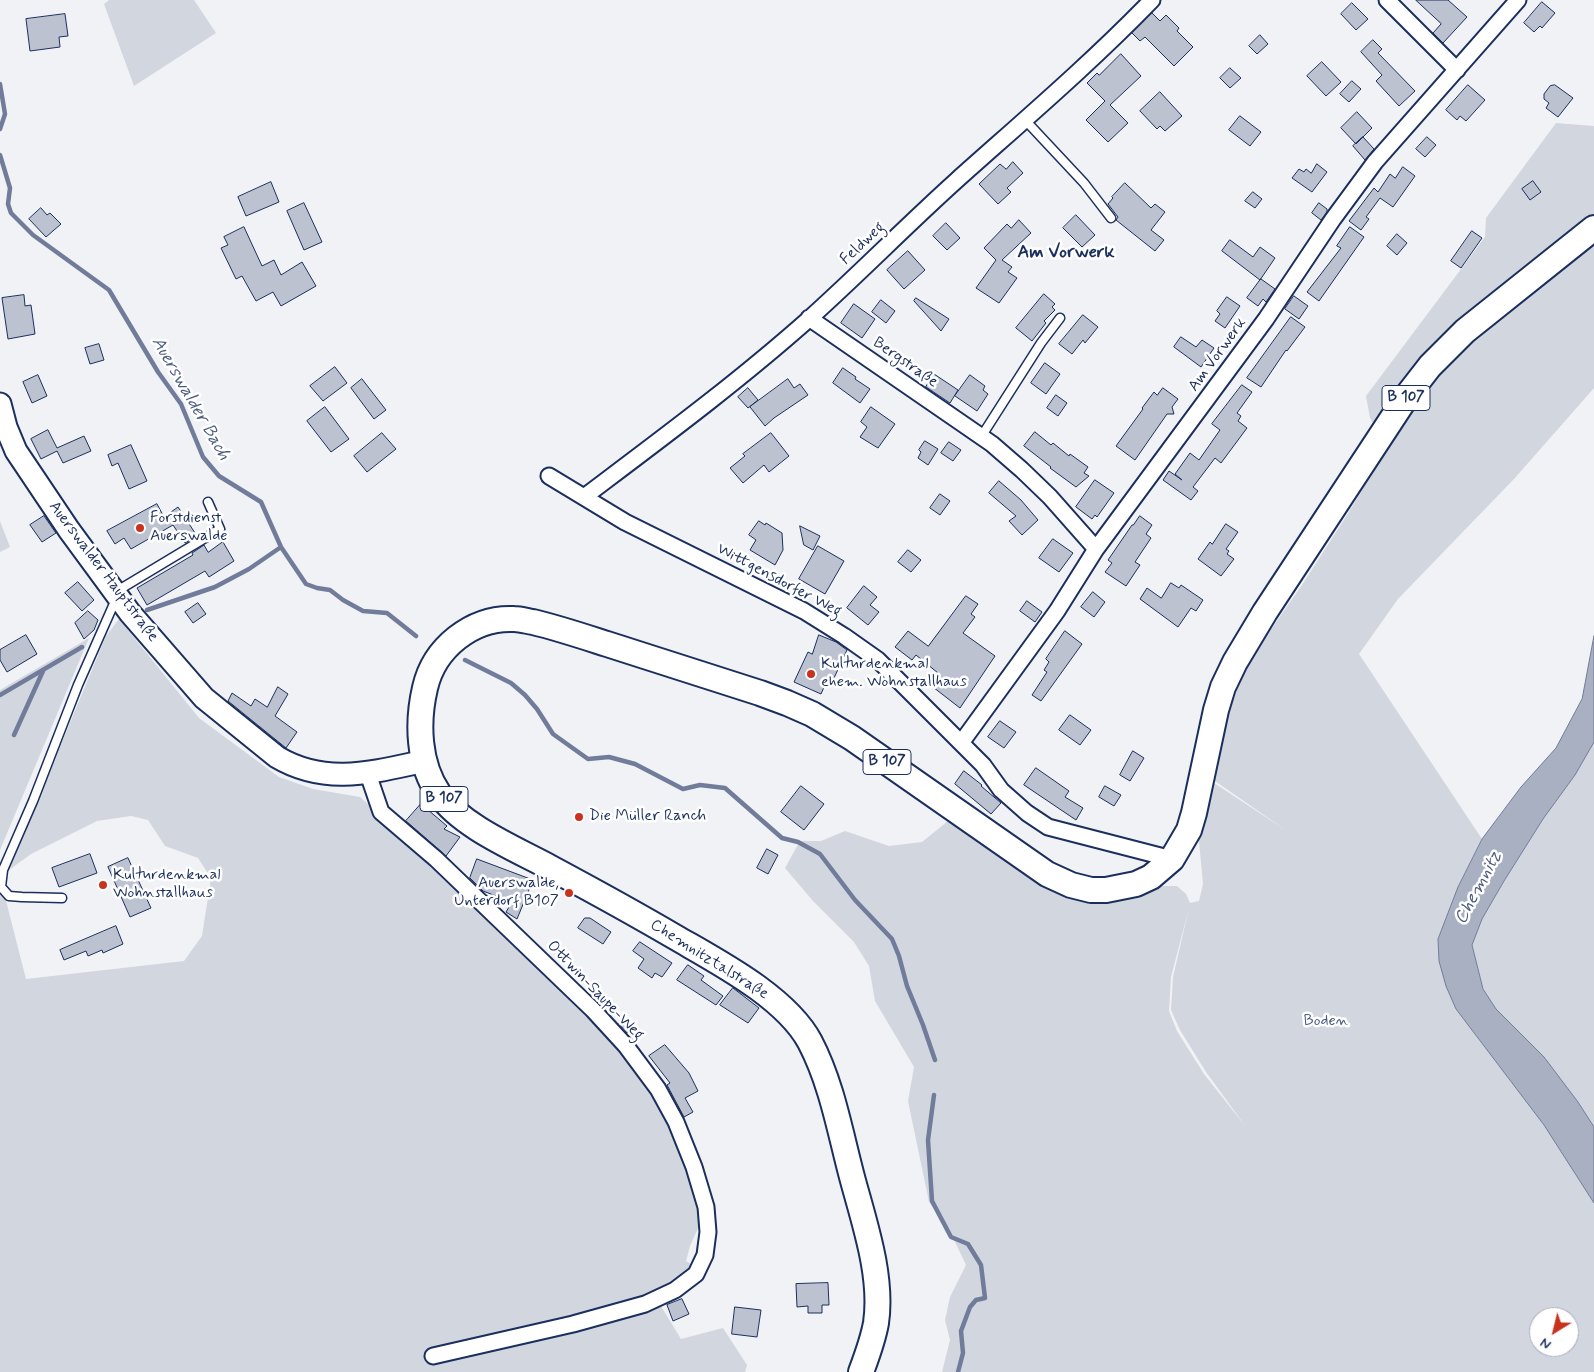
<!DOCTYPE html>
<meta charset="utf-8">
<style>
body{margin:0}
#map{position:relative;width:1594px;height:1372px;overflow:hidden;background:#f1f2f5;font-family:Mynerve,sans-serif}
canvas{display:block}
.north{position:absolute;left:1529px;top:1307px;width:50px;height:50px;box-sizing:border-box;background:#fff;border:1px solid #a4acbf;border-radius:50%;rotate:216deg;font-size:14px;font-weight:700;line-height:20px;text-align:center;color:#1b2f5e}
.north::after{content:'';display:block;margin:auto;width:18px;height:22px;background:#c8321e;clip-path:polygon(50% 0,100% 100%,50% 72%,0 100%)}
</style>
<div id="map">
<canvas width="1594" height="1372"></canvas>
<div class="north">N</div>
</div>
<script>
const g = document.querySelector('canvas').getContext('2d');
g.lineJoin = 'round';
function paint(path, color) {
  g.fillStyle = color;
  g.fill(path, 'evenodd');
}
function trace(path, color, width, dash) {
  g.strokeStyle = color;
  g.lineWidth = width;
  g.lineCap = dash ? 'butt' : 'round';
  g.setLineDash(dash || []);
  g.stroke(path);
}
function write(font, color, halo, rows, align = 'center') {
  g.font = font + ' Mynerve,sans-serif';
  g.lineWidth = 5;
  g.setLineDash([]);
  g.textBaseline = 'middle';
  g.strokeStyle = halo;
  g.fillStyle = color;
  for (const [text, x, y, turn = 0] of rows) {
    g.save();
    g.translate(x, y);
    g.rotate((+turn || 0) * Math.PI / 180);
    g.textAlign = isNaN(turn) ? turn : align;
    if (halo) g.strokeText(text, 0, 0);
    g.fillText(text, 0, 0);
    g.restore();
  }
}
paint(new Path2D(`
 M109,0H194L216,33L134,86L104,4Z
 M1556,123L1594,126V388L1514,479L1398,599L1359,654L1482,839L1458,887L1438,939L1439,961L1456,1009L1544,1125L1594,1203V1372H942L950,1340L945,1320L950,1297L966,1265L949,1229L929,1202L908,1101L914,1067L875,1001L869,966L854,942L813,901L785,868L800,841H821L845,831L889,846L922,842L948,821L1034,878L1144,892L1160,886H1177L1186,894L1190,903L1199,901L1203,884L1198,831L1211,781L1287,831L1212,779L1225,721L1243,675L1267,635L1302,585L1347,515L1387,449L1370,418L1366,396L1485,237L1486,218ZM1189,908L1173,977L1171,1010L1180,1030L1206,1072L1246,1127L1204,1074L1177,1031L1169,1011L1171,977ZM1539,1317H1569V1347H1539Z
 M0,521L10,547L0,552Z
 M119,619L199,718L279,777L313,789L360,797L505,929L609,1033L654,1091L673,1131L686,1165L697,1199L700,1224L690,1246L686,1261L704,1272L690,1288L659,1303L681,1339L723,1328L747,1365L745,1372H0V886L4,893L26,979L184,961L202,936L211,878L198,858L165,846L148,820L131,816L97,821L31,854L9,870L106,636Z
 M89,638L0,850V690Z
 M1594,742V1127L1578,1102L1544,1057L1496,1009L1483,989L1472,945L1482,919L1504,881L1543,819L1575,775Z`), '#d2d6df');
const water = new Path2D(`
 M1594,636V742L1575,775L1543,819L1504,881L1482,919L1472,945L1483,989L1496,1009L1544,1057L1578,1102L1594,1127V1203L1544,1125L1456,1009L1446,986L1439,961L1438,939L1458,887L1482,839L1521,787L1556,748L1582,699Z`);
paint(water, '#a8b0c2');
trace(water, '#707c9a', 1);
trace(new Path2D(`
 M0,84L5,114L0,129
 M0,155L10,188L8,204L11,213L33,235L109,290L158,372L181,404L203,457L219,476L261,502L281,547L306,584L317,588L330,590L343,600L363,611L387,613L416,636
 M147,610L215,587L249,569L281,547
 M465,660L511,683L525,695L537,709L553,734L588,759L609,757L635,764L683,789L700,785L725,788L782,838L798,842L820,854L855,900L892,939L899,956L907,986L923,1025L935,1060
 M0,695L82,647
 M14,735L43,671
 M934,1095L928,1140L932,1201L951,1237L968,1244L981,1265L985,1298L976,1300L970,1307L961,1331L963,1353L958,1372`), '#707c9a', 4.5);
const building = new Path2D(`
 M1416,0H1448L1467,17L1443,43L1433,33L1441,24Z
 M1542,2L1555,13L1542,28L1540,26L1534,32L1524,23Z
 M1352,3L1368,19L1356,30L1341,14Z
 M1152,13L1160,21L1166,15L1179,28L1177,31L1193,47L1174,66L1145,37L1140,41L1132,33Z
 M65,14L68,36L59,37L60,47L30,51L26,19Z
 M1260,35L1268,44L1257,54L1249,46Z
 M1373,40L1382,49L1378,53L1415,91L1399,106L1376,81L1382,75L1361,52Z
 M1121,54L1141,76L1110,105L1128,123L1108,142L1086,120L1105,101L1087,83L1097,73L1099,75Z
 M1322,62L1341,82L1326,96L1307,76Z
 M1230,68L1241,78L1230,88L1220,78Z
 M1352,81L1361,89L1349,102L1340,94Z
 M1468,85L1485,100L1466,121L1460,116L1457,120L1446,110Z
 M1555,85L1573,98L1558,117L1546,108L1549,103L1544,99V94L1550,86Z
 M1160,92L1182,116L1165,131L1160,126L1157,129L1140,111Z
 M1357,112L1372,128L1356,144L1341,128Z
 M1240,116L1261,132L1250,146L1229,130Z
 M1363,137L1374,149L1365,160L1353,146Z
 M1427,137L1436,145L1425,157L1416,149Z
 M1013,162L1023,173L1007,188L1011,192L998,204L979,184L1000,164L1006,169Z
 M1317,164L1327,172L1312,192L1292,178L1299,169L1304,172L1306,169L1311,173Z
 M1403,167L1415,176L1393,207L1380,198L1366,217L1369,219L1361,230L1349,221L1374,188L1378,192L1390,174L1395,178Z
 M1533,181L1541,192L1530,200L1522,189Z
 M271,182L279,202L246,216L238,197Z
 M1125,183L1151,208L1155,204L1165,212L1151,230L1164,240L1155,251L1116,220L1118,217L1108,204L1113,198L1112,197Z
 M1253,192L1262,199L1255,208L1245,201Z
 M304,203L322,242L304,250L287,211Z
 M1319,203L1327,209V212L1321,220L1312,213Z
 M41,208L47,215L50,213L61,224L46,237L29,219Z
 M1076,215L1095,235L1082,247L1063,228Z
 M1019,220L1031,233L1002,260L1012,267L1008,272L1017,278L999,303L976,288L996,260L984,248L1007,224L1011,228Z
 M946,223L960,238L947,250L933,236Z
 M244,227L262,266L274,260L281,275L302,262L316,286L281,306L273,292L256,301L242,276L236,279L221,248L228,245L224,237Z
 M1350,227L1364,237L1319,301L1307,292L1341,248L1337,246Z
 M1472,231L1482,238L1461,268L1451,261Z
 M1397,234L1407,243L1397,255L1387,246Z
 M1230,240L1253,257L1260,247L1275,258L1260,280L1222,251Z
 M908,251L925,270L904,289L887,270Z
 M1261,279L1275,289L1266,302L1263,299L1258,306L1247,298Z
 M1044,294L1055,304L1052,307L1055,310L1044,321L1046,323L1032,341L1016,328Z
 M24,295L25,306L31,305L35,334L8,339L2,298Z
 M1294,296L1308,306L1299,319L1285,309Z
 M1227,297L1240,306L1225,328L1215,321L1220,314L1217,311Z
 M916,298L949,319L941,331L914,301Z
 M881,300L895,311L886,323L872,312Z
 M854,304L875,319L862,338L841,323Z
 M1083,315L1098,327L1085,343L1083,340L1072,354L1059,344Z
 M1291,317L1305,327L1287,351L1286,350L1261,387L1247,378Z
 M1181,337L1196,347L1202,340L1214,348L1201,367L1174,347Z
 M99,344L104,360L90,364L85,348Z
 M1045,363L1060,374L1046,394L1031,383Z
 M335,367L347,383L323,401L310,386Z
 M843,368L856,377L855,379L870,389L860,403L833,383Z
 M934,374L958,390L950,403L926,387Z
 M38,375L47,396L32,403L23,382Z
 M970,375L985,386L983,390L988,394L977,411L955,396Z
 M362,379L386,410L374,419L351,388Z
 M788,379L794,388L800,384L808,395L774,418L765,426L750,407Z
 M1242,385L1252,392L1237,413L1241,416L1238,421L1247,428L1221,463L1215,458L1193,487L1198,491L1191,500L1163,480L1169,471L1182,480L1175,474L1190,453L1199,460L1220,430L1212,424Z
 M748,388L758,400L748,408L738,397Z
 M1163,388L1178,399L1172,407L1174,414H1167L1135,460L1116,446L1143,409L1142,408L1154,392L1157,395Z
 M1056,395L1067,403L1058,416L1047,408Z
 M325,407L349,439L331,452L307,421Z
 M871,407L895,424L878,448L860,437L867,427L861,422Z
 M48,430L57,448L84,436L91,451L63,463L57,451L41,459L31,439Z
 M1035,432L1051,445L1053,443L1069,456L1070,454L1088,467L1084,473L1089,476L1076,487L1050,468L1051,467L1024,446Z
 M382,433L396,449L367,472L354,456Z
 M771,433L789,456L769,472L764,465L743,483L730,468L745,456L743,454Z
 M925,441L938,449L928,465L918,458L921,452L919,450Z
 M949,442L961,450L953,461L941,453Z
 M131,445L147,481L129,489L118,463L112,466L108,455Z
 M1095,480L1114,493L1097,517L1095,515L1092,519L1076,507Z
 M999,481L1021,500L1038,520L1022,535L1009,521L1016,516L989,493Z
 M940,494L950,501L940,515L930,508Z
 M157,504L164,517L178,507L197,536L185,543L173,525L131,549L124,538L115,544L107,531Z
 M44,516L56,533L42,542L30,525Z
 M1140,516L1152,525L1146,534L1151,538L1135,562L1140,565L1126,586L1105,572L1112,563L1108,560L1132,525H1133Z
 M759,521L765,525L766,523L782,533L783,550L775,565L750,550L756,540L749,535Z
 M1226,524L1238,532L1226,549L1229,551L1227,554L1234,559L1221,576L1198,559L1210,542L1212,544Z
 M800,526L820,536L813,550L804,545Z
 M1053,539L1073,553L1059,572L1039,558Z
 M223,542L234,561L209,577L205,571L147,605L137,588L193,555L192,553L204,545L208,552Z
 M818,546L844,561L825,594L799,579Z
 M908,550L921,560L911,572L898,562Z
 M78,582L94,600L82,611L65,593Z
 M1171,583L1179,588L1181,585L1203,600L1196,611L1191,608L1178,627L1140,599L1147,588L1161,598Z
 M864,586L877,597L870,605L879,612L868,625L847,608Z
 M1093,592L1105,602L1094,617L1081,607Z
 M966,596L978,604L971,614L975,617L963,633L995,656L960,708L929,684L938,673L916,655L912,660L895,647L908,631L928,646Z
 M1027,601L1042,612L1035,622L1020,611Z
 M198,603L206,614L193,623L185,612Z
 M88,611L98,620L94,630L84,639L75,623Z
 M1065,631L1082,644L1041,701L1032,695L1047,672L1044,670L1049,662L1046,659Z
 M26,635L37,654L7,672L0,660V650Z
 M819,635L836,642L847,650L834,678L829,676L821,694L794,682L808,652L812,654Z
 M278,687L288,694L275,716L297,732L286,748L228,701L232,693L251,706L255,699L267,707Z
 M1070,715L1091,730L1080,745L1059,730Z
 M1000,721L1016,732L1004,748L988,737Z
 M1133,751L1144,758L1130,781L1120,775Z
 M1036,768L1069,791L1065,797L1083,808L1076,820L1024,785Z
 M964,771L982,785L981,786L1001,803L991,814L955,784Z
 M801,786L824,804L804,830L781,812Z
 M1105,786L1121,795L1114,806L1099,797Z
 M421,804L447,826L444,829L460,837L446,856L406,821Z
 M767,849L778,855L768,874L757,868Z
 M90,854L97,873L59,887L52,868Z
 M128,858L151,908L130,917L108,867Z
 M477,859L533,880L517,919L506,912L512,902L483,891L470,878Z
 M585,918H590L611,932L603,944L578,928Z
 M116,926L123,944L103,953L102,950L88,956L86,951L64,960L60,950Z
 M640,942L672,963L662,977L655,973L652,978L638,968L644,959L633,951Z
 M688,965L704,976L701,980L723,996L716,1005L677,980Z
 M733,988L759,1008L748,1023L720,1005Z
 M624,1018L633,1025L627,1033L619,1024Z
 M665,1045L689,1073L698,1091L685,1098L693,1112L684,1117L667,1085L670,1083L649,1056Z
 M828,1283L829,1305H822V1313H808V1306L797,1307L796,1284Z
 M682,1299L689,1314L673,1321L667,1305Z
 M735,1307L761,1310L757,1337L732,1334Z`);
paint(building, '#bcc2d0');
trace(building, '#1b2f5e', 1);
const service = new Path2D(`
 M1026,121L1084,183L1111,218
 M981,437L1041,343L1060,318
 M117,591L220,529L208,502
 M62,898L22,897L9,896L1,887L3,870L33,801L78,685L116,599`);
const minor = new Path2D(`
 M1387,0L1457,70
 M809,318L992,444L1022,470L1050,497L1096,549
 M549,476L625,522L804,611L844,636L878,660L983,765L1001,790L1027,813L1048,827L1172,859
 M584,497C661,439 738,382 810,318C860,273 907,225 957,180C1023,121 1090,64 1152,0
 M961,743L1057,611L1096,549L1266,319L1333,219L1375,162L1518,0
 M368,774L381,812L436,859L593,1010L626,1046L658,1089L676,1122L694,1167L706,1207L708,1232L705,1255L696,1274L675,1290L645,1304L573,1324L433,1356`);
const secondary = new Path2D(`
 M0,404L6,427L16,451L69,530L130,613L204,698L277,757C326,786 373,772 425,761`);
const primary = new Path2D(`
 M861,1372C867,1356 873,1340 876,1323C883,1276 864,1222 852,1177C840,1132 832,1084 810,1042C786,997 718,962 675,937C634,913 592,890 551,868C516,849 462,827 439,794C418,764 417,722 425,688C434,648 472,617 514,619C520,619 527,621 533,622C558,628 582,636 607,644C658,660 709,677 760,693L787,703L812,714L852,738L1047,874L1071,885L1091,890H1106L1136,884L1151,877L1172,859L1189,830L1194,813L1216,710L1223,687L1235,662L1265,612L1409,393L1430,366L1465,331L1594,228`);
trace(service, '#1b2f5e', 11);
trace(minor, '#1b2f5e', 19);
trace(secondary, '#1b2f5e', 25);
trace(primary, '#1b2f5e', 28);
trace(service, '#fff', 8);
trace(minor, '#fff', 15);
trace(secondary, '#fff', 21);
trace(primary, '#fff', 24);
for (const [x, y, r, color] of [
 [140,528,5,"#c8321e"],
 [811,674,5,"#c8321e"],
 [579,817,5,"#c8321e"],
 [103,885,5,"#c8321e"],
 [569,893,5,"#c8321e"]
]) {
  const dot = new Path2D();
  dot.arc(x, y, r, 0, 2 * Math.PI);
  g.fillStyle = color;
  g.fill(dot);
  trace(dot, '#fff', 2);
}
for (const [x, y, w] of [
 [1406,398,48],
 [887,762,48],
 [444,799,48]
]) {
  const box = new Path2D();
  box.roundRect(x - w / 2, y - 12.5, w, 25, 4);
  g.fillStyle = '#fff';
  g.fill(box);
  trace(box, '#1b2f5e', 1);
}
write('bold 15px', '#1b2f5e', null, [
 ["B 107",1406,398],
 ["B 107",887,762],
 ["B 107",444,799]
]);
write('16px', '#1b2f5e', '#fff', [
 ["Feldweg",863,244,-43],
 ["Am Vorwerk",1218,355,-54],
 ["Bergstraße",905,363,35],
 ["Auerswalder Hauptstraße",103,572,53],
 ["Wittgensdorfer Weg",779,581,28],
 ["Chemnitztalstraße",709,960,32],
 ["Ottwin-Saupe-Weg",595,991,46]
]);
write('16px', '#1b2f5e', '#fff', [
 ["Forstdienst",150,519],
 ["Auerswalde",150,537],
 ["Kulturdenkmal",821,665],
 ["ehem. Wohnstallhaus",821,683],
 ["Die Müller Ranch",589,817],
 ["Kulturdenkmal",113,876],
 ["Wohnstallhaus",113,894],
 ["Auerswalde,",559,884,"right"],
 ["Unterdorf B107",559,902,"right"]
], 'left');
write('16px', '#49597e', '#fff', [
 ["Boden",1326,1022]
]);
write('bold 18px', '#1b2f5e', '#fff', [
 ["Am Vorwerk",1066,253]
]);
write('italic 18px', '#4c5c81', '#fff', [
 ["Auerswalder Bach",190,399,60],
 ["Chemnitz",1479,888,-62]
]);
</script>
